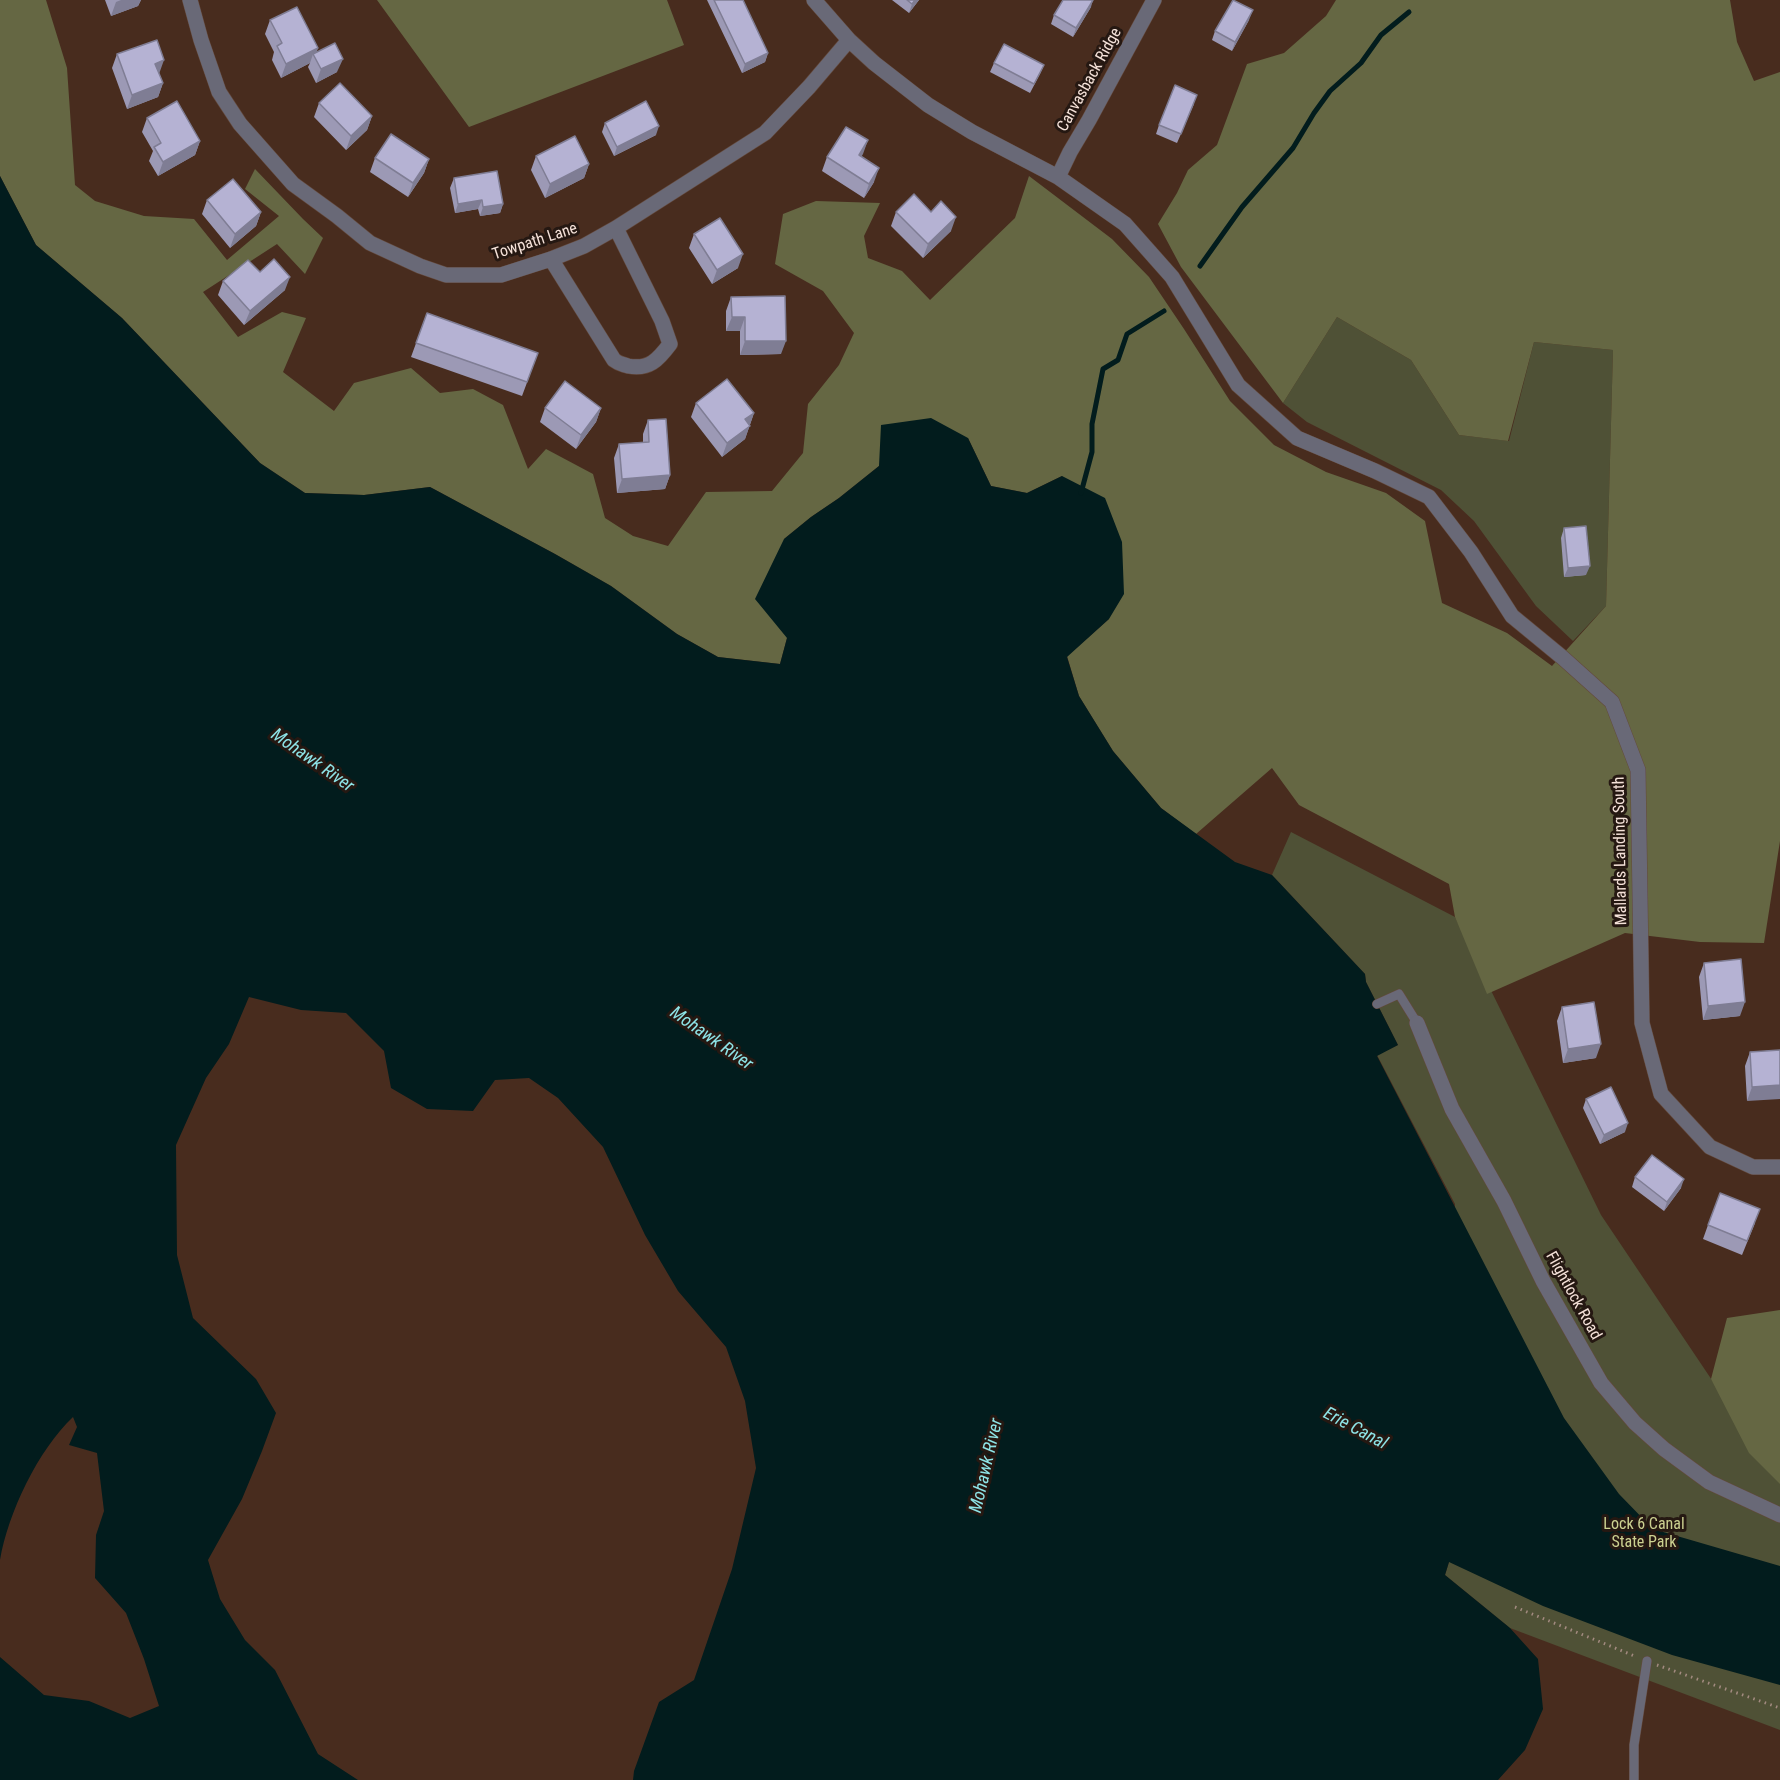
<!DOCTYPE html>
<style>
body{margin:0}
canvas{display:block;background:#482c1e}
</style>
<canvas width="1780" height="1780"></canvas>
<script>
const g = document.querySelector('canvas').getContext('2d');
g.lineJoin = 'round';
function paint(path, color) {
  g.fillStyle = color;
  g.fill(path, 'evenodd');
}
function trace(path, color, width, dash) {
  g.strokeStyle = color;
  g.lineWidth = width;
  g.lineCap = dash ? 'butt' : 'round';
  g.setLineDash(dash || []);
  g.stroke(path);
}
function write(font, color, halo, rows, align = 'center') {
  g.font = font + ' "Roboto Condensed",sans-serif';
  g.lineWidth = 6;
  g.setLineDash([]);
  g.textBaseline = 'middle';
  g.strokeStyle = halo;
  g.fillStyle = color;
  for (const [text, x, y, turn = 0] of rows) {
    g.save();
    g.translate(x, y);
    g.rotate((+turn || 0) * Math.PI / 180);
    g.textAlign = isNaN(turn) ? turn : align;
    if (halo) g.strokeText(text, 0, 0);
    g.fillText(text, 0, 0);
    g.restore();
  }
}
paint(new Path2D(`
 M1337,317L1411,360L1459,435L1509,441L1534,342L1613,350L1606,606L1573,641L1536,606L1474,521L1441,490L1307,422L1283,403Z
 M1291,832L1455,917L1601,1215L1773,1471L1780,1474V1730L1510,1628L1445,1575L1449,1562L1455,1204L1377,1055L1398,1045L1366,982L1365,974L1272,875Z`), '#4f5136');
paint(new Path2D(`
 M0,0H46L67,68L75,185L95,201L144,216L194,219L227,260L279,216L245,189L255,169L303,219L323,238L305,274L277,244L203,292L238,337L282,312L306,318L283,372L334,411L354,383L411,368L440,393L473,389L503,405L528,469L546,449L593,474L605,518L633,536L668,546L706,492L772,491L803,453L808,404L839,365L854,333L823,291L775,264L783,214L816,201L880,203L864,236L868,258L902,271L930,300L1015,218L1029,176L1112,239L1149,277L1184,329L1230,401L1274,445L1326,472L1386,493L1425,521L1442,603L1507,633L1552,666L1606,606L1613,350L1534,342L1508,441L1459,435L1411,360L1337,317L1283,403L1181,267L1158,224L1177,193L1188,170L1217,145L1247,64L1284,53L1326,16L1336,0H1730L1737,42L1754,81L1780,72V841L1764,943L1700,942L1625,933L1487,994L1455,917L1449,884L1299,805L1272,768L1196,834L1161,808L1113,751L1079,696L1067,656L1109,619L1062,476L1027,493L991,486L968,438L879,466L839,498L811,517L784,539L787,638L780,664L718,657L677,634L611,586L555,554L430,487L364,495L305,493L260,463L122,318L36,245L0,176Z
 M377,0H667L684,45L469,127Z
 M1780,1310V1484L1749,1453L1711,1379L1727,1318Z`), '#656743');
paint(new Path2D(`
 M0,176L36,245L122,318L260,463L305,493L364,495L430,487L555,554L611,586L677,634L718,657L780,664L787,638L755,599L784,539L811,517L839,498L879,466L881,425L931,418L968,438L991,486L1027,493L1062,476L1105,498L1122,542L1124,594L1109,619L1067,657L1079,696L1113,751L1161,808L1235,862L1272,875L1365,974L1366,982L1398,1045L1377,1056L1564,1418L1619,1494L1653,1529L1780,1566V1685L1672,1655L1543,1606L1449,1562L1445,1575L1510,1628L1538,1659L1543,1709L1525,1750L1498,1780H633L634,1771L659,1702L694,1680L732,1569L756,1468L745,1401L726,1347L678,1291L645,1235L603,1147L558,1098L529,1078L495,1080L473,1111L427,1109L391,1088L384,1051L346,1013L301,1010L249,997L229,1044L206,1078L176,1145L177,1255L193,1318L256,1379L276,1413L262,1451L242,1499L208,1560L220,1599L245,1640L275,1670L318,1754L358,1780H0V1657L44,1695L89,1701L130,1718L159,1706L144,1659L126,1613L95,1578L96,1535L104,1511L97,1453L69,1445L77,1427L73,1417C38,1450 8,1513 0,1560Z`), '#021c1d');
trace(new Path2D(`
 M1200,266L1242,207L1293,148L1314,113L1330,91L1361,63L1381,35L1409,12
 M1081,493L1092,452V424L1103,369L1118,360L1127,334L1164,311`), '#021c1d', 5);
const service = new Path2D(`
 M1377,1004L1399,994L1417,1023
 M1634,1780V1745L1647,1661`);
const minor = new Path2D(`
 M190,0L201,40L219,92L240,124L293,184L337,216L370,243L420,266L446,275H501L551,259L584,246L616,228L765,133L809,87L849,40
 M814,0L849,40L874,63L928,105L972,132L1058,177L1125,224L1172,277L1238,385L1297,438L1375,471L1429,497L1471,552L1512,616L1563,658L1612,702L1638,770L1642,1023L1661,1094L1710,1147L1753,1167H1780
 M1058,177L1070,152L1089,120L1154,0
 M551,259L614,360C619,364 622,364 628,366C649,370 658,360 670,344L662,321L616,228
 M1417,1023L1452,1109L1504,1201L1543,1281L1601,1383L1635,1423L1664,1449L1709,1482L1780,1515`);
trace(service, '#64493c', 10);
trace(minor, '#64493c', 16);
trace(new Path2D(`
 M1515,1607L1637,1657
 M1657,1665L1780,1708`), '#a38b80', 3, [1.5, 4.5]);
trace(service, '#696977', 9);
trace(minor, '#696977', 15);
paint(new Path2D(`
 M105,0H141L138,6L111,16Z
 M707,0H743L768,53L765,62L742,73Z
 M892,0H919L909,13Z
 M1091,7L1073,37L1051,24L1054,15Z
 M270,20L318,48L316,52L337,72L316,83L308,67L310,63L281,78L272,60L274,52L265,34Z
 M1249,20L1232,51L1212,40L1215,31Z
 M117,54L159,74L163,83L158,97L127,109L112,68Z
 M994,63L1044,65L1040,74L1030,93L990,72Z
 M319,103L372,116L367,130L346,150L314,117Z
 M1194,104L1177,143L1156,134L1159,125Z
 M147,118L200,141L195,155L158,176L149,161L153,151L142,132Z
 M605,123L656,135L614,156L602,132Z
 M868,140L861,156L874,182L864,198L822,171L827,157Z
 M536,156L589,164L584,178L545,198L531,170Z
 M375,158L429,159L424,173L408,197L370,172Z
 M454,178L503,204L500,213L480,216L478,209L455,213L450,188Z
 M207,200L261,212L256,226L230,248L202,214Z
 M896,212H931L951,231L923,258L891,226Z
 M694,234L738,268L712,284L689,248Z
 M260,272L285,290L244,325L218,295L223,281Z
 M731,297L781,354L740,355V331H726V311Z
 M427,313L538,353L522,396L411,357Z
 M696,403L754,413L745,439L722,457L691,417Z
 M545,408H601L596,422L576,449L540,422Z
 M648,420L670,475L665,489L617,493L614,458L619,444L643,442V434Z
 M1564,528L1586,575L1564,577L1561,538Z
 M1704,963L1740,1016L1703,1020L1699,977Z
 M1562,1007L1596,1058L1563,1063L1557,1021Z
 M1780,1050L1747,1101L1745,1066L1750,1052Z
 M1586,1099L1625,1132L1600,1144L1583,1108Z
 M1635,1177L1681,1188L1664,1211L1632,1187Z
 M1755,1223L1742,1255L1703,1239L1708,1225Z`), '#9c99b5');
paint(new Path2D(`
 M121,0H141L138,6L111,16L116,2Z
 M915,0H919L909,13L912,4Z
 M1093,0L1091,7L1073,37L1076,28Z
 M1253,10L1249,20L1232,51L1235,42Z
 M318,48L315,57L313,54L310,63L281,78L286,64Z
 M768,53L765,62L742,73L745,64Z
 M343,59L337,72L316,83L321,69Z
 M164,60L159,74L155,64Z
 M163,83L158,97L127,109L132,95Z
 M372,116L367,130L346,150L351,136Z
 M659,126L656,135L614,156L617,147Z
 M868,140L863,154L854,169L859,155Z
 M200,141L195,155L158,176L163,162Z
 M429,159L424,173L408,197L413,183Z
 M589,164L584,178L545,198L550,184Z
 M879,168L874,182L864,198L869,184Z
 M482,200L478,209L455,213L458,204Z
 M503,204L500,213L480,216L483,207Z
 M261,212L256,226L230,248L235,234Z
 M956,217L951,231L923,258L928,244Z
 M743,254L738,268L712,284L717,270Z
 M290,277L285,290L244,325L250,311Z
 M732,317H745L740,331H726Z
 M745,341H786L781,354L740,355Z
 M601,408L596,422L576,449L581,435Z
 M754,413L745,439L722,457L727,443L745,419Z
 M670,475L665,489L617,493L622,479Z
 M1590,566L1586,575L1564,577L1568,568Z
 M1745,1002L1740,1016L1703,1020L1708,1006Z
 M1601,1044L1596,1058L1563,1063L1568,1049Z
 M1780,1085V1099L1747,1101L1752,1087Z
 M1628,1123L1625,1132L1600,1144L1604,1135Z
 M1684,1179L1681,1188L1664,1211L1667,1202Z`), '#7f7d94');
const building = new Path2D(`
 M714,0H743L768,53L745,64Z
 M907,0H915L912,4Z
 M1063,0H1093L1076,28L1054,15Z
 M1233,0L1253,10L1235,42L1215,31Z
 M297,7L318,48L286,64L277,46L282,43L270,20Z
 M157,40L164,60L155,64L163,83L132,95L117,54Z
 M335,43L343,59L321,69L313,54Z
 M1004,44L1044,65L1034,84L994,63Z
 M340,83L372,116L351,136L319,103Z
 M1175,85L1197,95L1181,134L1159,125Z
 M177,101L200,141L163,162L154,147L161,143L147,118Z
 M646,101L659,126L617,147L605,123Z
 M846,127L868,140L859,155L879,168L869,184L827,157Z
 M391,134L429,159L413,183L375,158Z
 M575,136L589,164L550,184L536,156Z
 M497,171L503,204L483,207L482,200L458,204L454,178Z
 M233,179L261,212L235,234L207,200Z
 M914,194L931,212L941,201L956,217L928,244L896,212Z
 M720,218L743,254L717,270L694,234Z
 M274,259L290,277L250,311L223,281L248,260L260,272Z
 M785,296L786,341H745V317H732L731,297Z
 M427,313L538,353L527,382L416,343Z
 M727,379L754,413L745,419L750,426L727,443L696,403Z
 M565,381L601,408L581,435L545,408Z
 M666,419L670,475L622,479L619,444L649,442L648,420Z
 M1586,526L1590,566L1568,568L1564,528Z
 M1741,959L1745,1002L1708,1006L1704,963Z
 M1594,1002L1601,1044L1568,1049L1562,1007Z
 M1780,1050V1085L1752,1087L1750,1052Z
 M1611,1087L1628,1123L1604,1135L1586,1099Z
 M1652,1155L1684,1179L1667,1202L1635,1177Z
 M1720,1193L1760,1209L1747,1241L1708,1225Z`);
paint(building, '#b5b2d3');
trace(building, '#7f7d94', 1.5);
write('16px', '#f5e2d9', '#251812', [
 ["Canvasback Ridge",1090,80,-61],
 ["Towpath Lane",535,242,-18],
 ["Mallards Landing South",1621,851,-91],
 ["Flightlock Road",1573,1296,61]
]);
write('16px', '#ccd191', '#251812', [
 ["Lock 6 Canal",1644,1525],
 ["State Park",1644,1543]
]);
write('italic 18px', '#8ee4e7', '#251812', [
 ["Mohawk River",312,761,35],
 ["Mohawk River",711,1039,35],
 ["Erie Canal",1355,1429,28],
 ["Mohawk River",987,1466,-77]
]);
</script>
